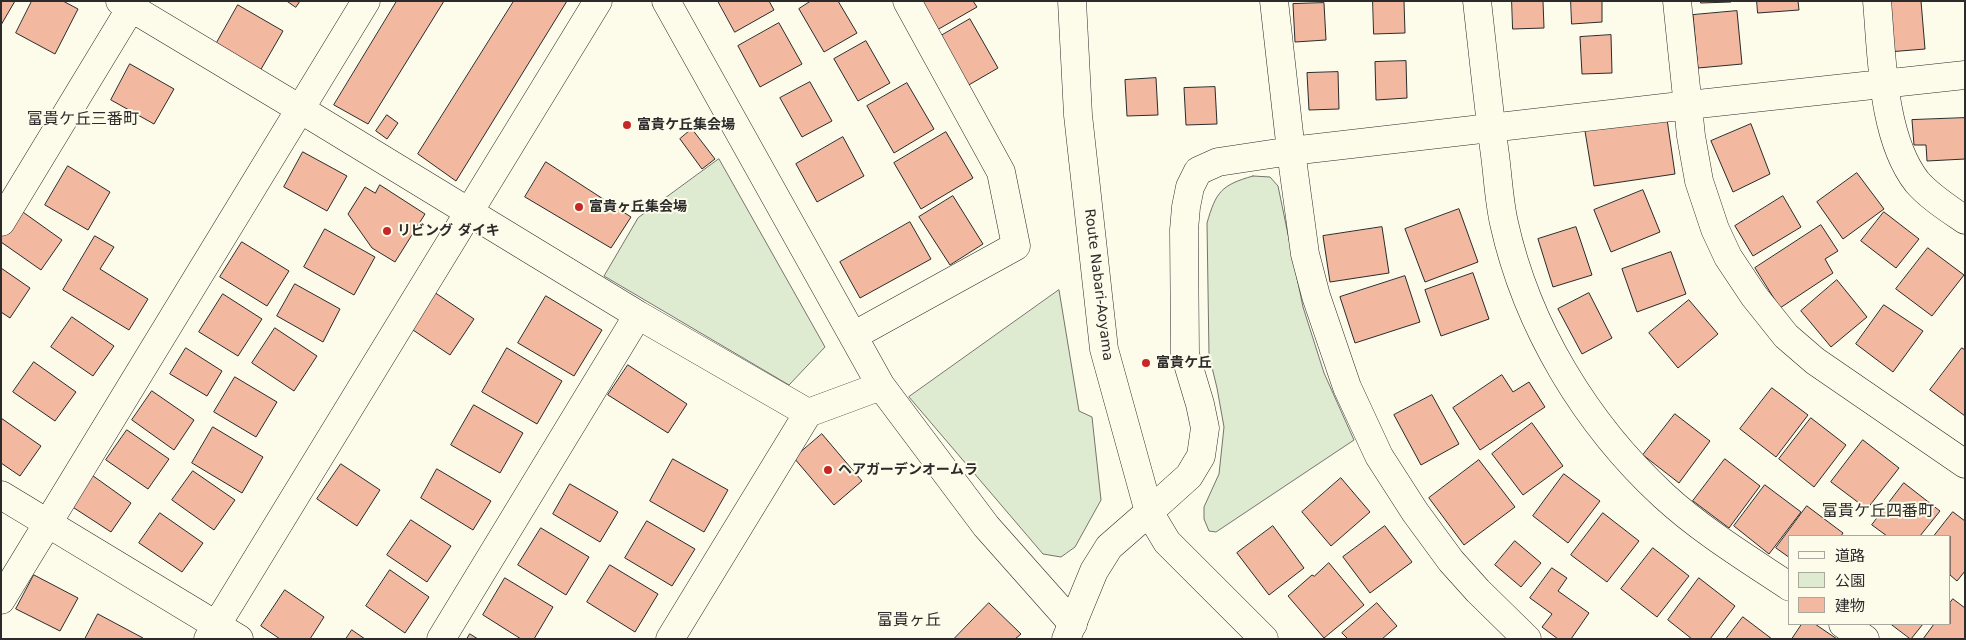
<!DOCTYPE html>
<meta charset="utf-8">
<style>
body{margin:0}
#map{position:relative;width:1966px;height:640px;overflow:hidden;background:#fdfbea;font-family:"DejaVu Sans","Noto Sans JP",sans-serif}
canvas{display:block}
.frame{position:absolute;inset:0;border:2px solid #2b2b2b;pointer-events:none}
.legend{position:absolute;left:1788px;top:535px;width:162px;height:90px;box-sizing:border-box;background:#fdfbea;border:1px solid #a9a89e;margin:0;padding:6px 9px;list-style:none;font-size:15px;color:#2b2b2b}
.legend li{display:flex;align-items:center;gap:10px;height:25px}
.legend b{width:25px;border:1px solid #a9a89e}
</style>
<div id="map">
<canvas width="1966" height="640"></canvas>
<div class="frame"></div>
<ul class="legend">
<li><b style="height:6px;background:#fdfbea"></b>道路</li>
<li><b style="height:14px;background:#deebd1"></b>公園</li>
<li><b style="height:14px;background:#f2b8a0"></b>建物</li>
</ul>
</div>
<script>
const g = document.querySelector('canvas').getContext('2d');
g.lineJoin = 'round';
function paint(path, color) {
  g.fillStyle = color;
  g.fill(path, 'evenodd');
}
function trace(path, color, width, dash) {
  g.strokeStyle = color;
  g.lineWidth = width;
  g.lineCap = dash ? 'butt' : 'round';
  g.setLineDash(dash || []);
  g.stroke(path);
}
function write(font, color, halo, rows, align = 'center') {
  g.font = font + ' "DejaVu Sans","Noto Sans JP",sans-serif';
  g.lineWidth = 4;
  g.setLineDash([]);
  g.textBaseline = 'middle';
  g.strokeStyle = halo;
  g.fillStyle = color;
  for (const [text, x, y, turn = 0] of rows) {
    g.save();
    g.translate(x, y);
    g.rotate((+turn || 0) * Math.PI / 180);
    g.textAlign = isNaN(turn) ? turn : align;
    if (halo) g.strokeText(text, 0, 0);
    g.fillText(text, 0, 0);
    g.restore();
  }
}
const green = new Path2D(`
 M719,159L825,347L789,385L604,276L638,218Z
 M1253,176L1270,177L1278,186L1303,307L1324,373L1354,440L1216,532L1209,531L1204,519V507L1219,474L1224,427L1217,388L1209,355L1207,223C1216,192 1221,185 1253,176Z
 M1059,290L1079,411L1092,417L1101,500L1075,547L1061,557L1043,554L909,397Z`);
paint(green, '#deebd1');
trace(green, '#74746e', 1);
const building = new Path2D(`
 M1,1H15L1,25Z
 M32,1H63L78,9L55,54L16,33Z
 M287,1H300L296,7Z
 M397,1H444L368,124L334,105Z
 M514,1H567L456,181L418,154Z
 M718,1H769L774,10L735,32Z
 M811,1H838L857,33L824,52L799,9Z
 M920,1H973L977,7L937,30Z
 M1373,1H1404L1405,33L1374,34Z
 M1512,1H1543L1544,28L1513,29Z
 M1571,1H1602V22L1572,24Z
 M1701,1H1731V2L1701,3Z
 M1757,1H1798L1799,10L1758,13Z
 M1885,1H1921L1925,49L1888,52Z
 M1324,3L1326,40L1295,42L1293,4Z
 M238,5L283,31L260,71L215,46Z
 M1737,11L1742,64L1698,68L1693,15Z
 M970,19L998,68L967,86L939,37Z
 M779,23L802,64L760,87L738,46Z
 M1611,35L1612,73L1582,74L1580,37Z
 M866,41L890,83L858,101L834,59Z
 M1406,61L1407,98L1376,100L1375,62Z
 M130,64L174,89L154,124L111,100Z
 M1338,72L1339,109L1309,110L1307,73Z
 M1156,78L1158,115L1127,116L1125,80Z
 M810,82L832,121L802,137L780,98Z
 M907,83L934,129L894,153L867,106Z
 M1215,87L1217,124L1186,125L1184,88Z
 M387,115L398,123L387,139L376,131Z
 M1965,118V159L1927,161L1926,145H1914L1912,120Z
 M1667,119L1675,174L1594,186L1585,131Z
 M1751,124L1770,174L1733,192L1711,141Z
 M692,129L715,159L702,169L680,139Z
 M946,132L973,178L921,209L894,163Z
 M843,137L864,176L817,202L796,164Z
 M303,152L347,176L327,211L284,187Z
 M546,162L631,217L611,248L525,197Z
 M68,166L110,192L88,230L45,205Z
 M1857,173L1884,209L1843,239L1817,202Z
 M380,185L425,214L395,262L372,248L348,214L365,187L375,193Z
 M1643,190L1660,232L1611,252L1594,210Z
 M953,196L983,244L950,265L919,217Z
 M1783,196L1801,227L1753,256L1735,226Z
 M1459,209L1478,262L1425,282L1405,229Z
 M20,210L62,240L41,270L1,242V237Z
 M1884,212L1919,239L1896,268L1861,241Z
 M910,222L931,259L860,298L840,262Z
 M1821,225L1838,251L1825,259L1833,273L1780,308L1755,268Z
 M1382,227L1389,273L1330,282L1323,236Z
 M1576,227L1592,275L1553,287L1538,239Z
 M325,229L375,257L354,295L304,267Z
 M95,236L114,247L100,269L148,299L129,330L63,290Z
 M242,242L289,271L267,306L220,277Z
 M1928,248L1964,275L1932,316L1896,289Z
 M1671,252L1686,294L1637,312L1622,269Z
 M1,268L30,288L10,318L1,312Z
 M1473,273L1489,319L1441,336L1425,290Z
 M1405,276L1420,322L1355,343L1340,297Z
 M1837,280L1867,317L1831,347L1801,311Z
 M295,284L340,309L323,342L277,316Z
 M434,292L474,319L450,355L410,328Z
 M1589,293L1612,338L1582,354L1558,309Z
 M223,294L262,319L238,356L199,332Z
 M546,296L602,330L574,376L518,343Z
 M1689,300L1718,334L1678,368L1649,333Z
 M1884,305L1923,331L1893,372L1856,344Z
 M72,317L114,346L93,376L51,347Z
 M275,328L317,356L294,391L252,363Z
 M186,348L222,371L207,396L170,374Z
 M507,348L562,381L537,424L482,392Z
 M1962,348L1965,350V416L1930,390Z
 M34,362L76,392L55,421L13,392Z
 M628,365L687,404L668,433L608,395Z
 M1502,375L1513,392L1529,382L1545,407L1480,450L1453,408Z
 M235,377L277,402L256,437L214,412Z
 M1772,388L1808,415L1776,457L1740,429Z
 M152,391L194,420L174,450L132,420Z
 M1432,395L1459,444L1421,465L1394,415Z
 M474,405L523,433L500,473L451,445Z
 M1675,414L1710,441L1679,483L1643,455Z
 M1,418L41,446L20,476L1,463Z
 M1811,418L1846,445L1814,487L1779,459Z
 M1532,423L1563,466L1523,495L1492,454Z
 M213,427L263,457L242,493L192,463Z
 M127,430L169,459L148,489L106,460Z
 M822,434L862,481L834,505L794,458Z
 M1863,440L1899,468L1867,509L1831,482Z
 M673,459L728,490L704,532L650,501Z
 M1725,459L1760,486L1729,528L1693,501Z
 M1479,460L1515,507L1464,545L1429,498Z
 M341,464L380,490L357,526L317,499Z
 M437,469L491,501L473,530L421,498Z
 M193,471L235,500L214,530L172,500Z
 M89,473L131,503L111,532L68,504Z
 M1564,474L1600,501L1568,543L1533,516Z
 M1341,478L1370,512L1331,546L1302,512Z
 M1904,483L1940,511L1920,536H1887L1872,525Z
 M570,484L618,512L600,542L553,514Z
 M1765,485L1801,512L1769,554L1734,526Z
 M1807,506L1843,533L1841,536H1790V558L1776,548Z
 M1953,512L1965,521V571L1957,581L1950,575V536H1934Z
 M160,513L203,543L182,572L139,543Z
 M1603,513L1639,541L1607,582L1571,555Z
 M411,520L451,546L427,582L387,555Z
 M647,521L695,549L672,586L625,558Z
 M1273,526L1304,568L1269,595L1237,553Z
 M1385,526L1412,562L1370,593L1343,557Z
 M541,528L589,557L566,595L518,565Z
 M1515,541L1541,563L1521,587L1495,565Z
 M1653,548L1689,576L1657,617L1621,589Z
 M1329,563L1364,605L1324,638L1288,596L1312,575L1314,576Z
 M610,565L658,594L635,632L587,602Z
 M1552,568L1567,578L1558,591L1589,613L1571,639H1558L1542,627L1552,614L1530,598Z
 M390,570L429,597L405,633L366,606Z
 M34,575L78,598L60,631L16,609Z
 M505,578L553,607L534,639H521L483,615Z
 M1699,578L1735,606L1710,639H1692L1668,620Z
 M285,590L324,617L310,639H280L261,626Z
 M1953,599L1965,608V639H1923L1934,624H1950V603Z
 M989,603L1021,634L1015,639H954Z
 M1377,603L1397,626L1382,639H1348L1342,633Z
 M98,614L143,638V639H85Z
 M1743,617L1772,639H1726Z
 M1802,624H1815L1837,639H1792Z
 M1891,624H1923L1911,639Z
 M352,630L365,639H346Z
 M470,634L478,639H467Z`);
paint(building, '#f2b8a0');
trace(building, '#2b2b2b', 1);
const minor = new Path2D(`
 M120,1L300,109L638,315L808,413
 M666,1L881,386L986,526L1073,624
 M1274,1L1291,151L1305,254L1316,296L1347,387L1379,456L1415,512L1451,561L1478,591L1527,639
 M1477,1C1483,53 1488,104 1495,155C1498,178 1499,201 1504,223C1527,327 1586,424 1664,496C1702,531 1748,559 1790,587
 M1677,1L1691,136L1699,181L1715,229L1728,257L1754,296L1786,336L1815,361L1965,464
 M1877,1C1882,57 1882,137 1917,182C1930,197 1949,209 1965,220
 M1,222L135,1
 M853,336L1016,246L1001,172L907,1
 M1,495L239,639
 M1149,512L1189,476L1201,456L1205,428L1200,404L1185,354L1184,230L1186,207L1190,187L1198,171L1218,162L1291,151L1689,105L1965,75
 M1,600L366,1
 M1843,624L1865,639
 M208,639L598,1
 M441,639L638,315
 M670,639L808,413L881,386`);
const major = new Path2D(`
 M1072,1L1078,115L1104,349L1149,512L1167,542L1264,639
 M1066,639L1094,571L1109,547L1149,512`);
trace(minor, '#2b2b2b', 29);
trace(major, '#2b2b2b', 29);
trace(minor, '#fdfbea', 28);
trace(major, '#fdfbea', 28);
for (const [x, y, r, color] of [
 [627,125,5,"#c62828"],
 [579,207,5,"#c62828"],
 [387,231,5,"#c62828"],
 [1146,363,5,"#c62828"],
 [828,470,5,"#c62828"]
]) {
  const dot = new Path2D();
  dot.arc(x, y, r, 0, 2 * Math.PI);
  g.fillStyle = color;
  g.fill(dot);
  trace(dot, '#fdfbea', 2);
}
write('bold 14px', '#2b2b2b', '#fdfbea', [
 ["富貴ケ丘集会場",637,125],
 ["富貴ヶ丘集会場",589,207],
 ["リビング ダイキ",397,231],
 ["富貴ケ丘",1156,363],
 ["ヘアガーデンオームラ",838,470]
], 'left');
write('14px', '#2b2b2b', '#fdfbea', [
 ["Route Nabari-Aoyama",1098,285,83]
]);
write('16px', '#2b2b2b', '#fdfbea', [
 ["富貴ケ丘三番町",83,120],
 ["富貴ケ丘四番町",1878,512],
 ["富貴ヶ丘",909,621]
]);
</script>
